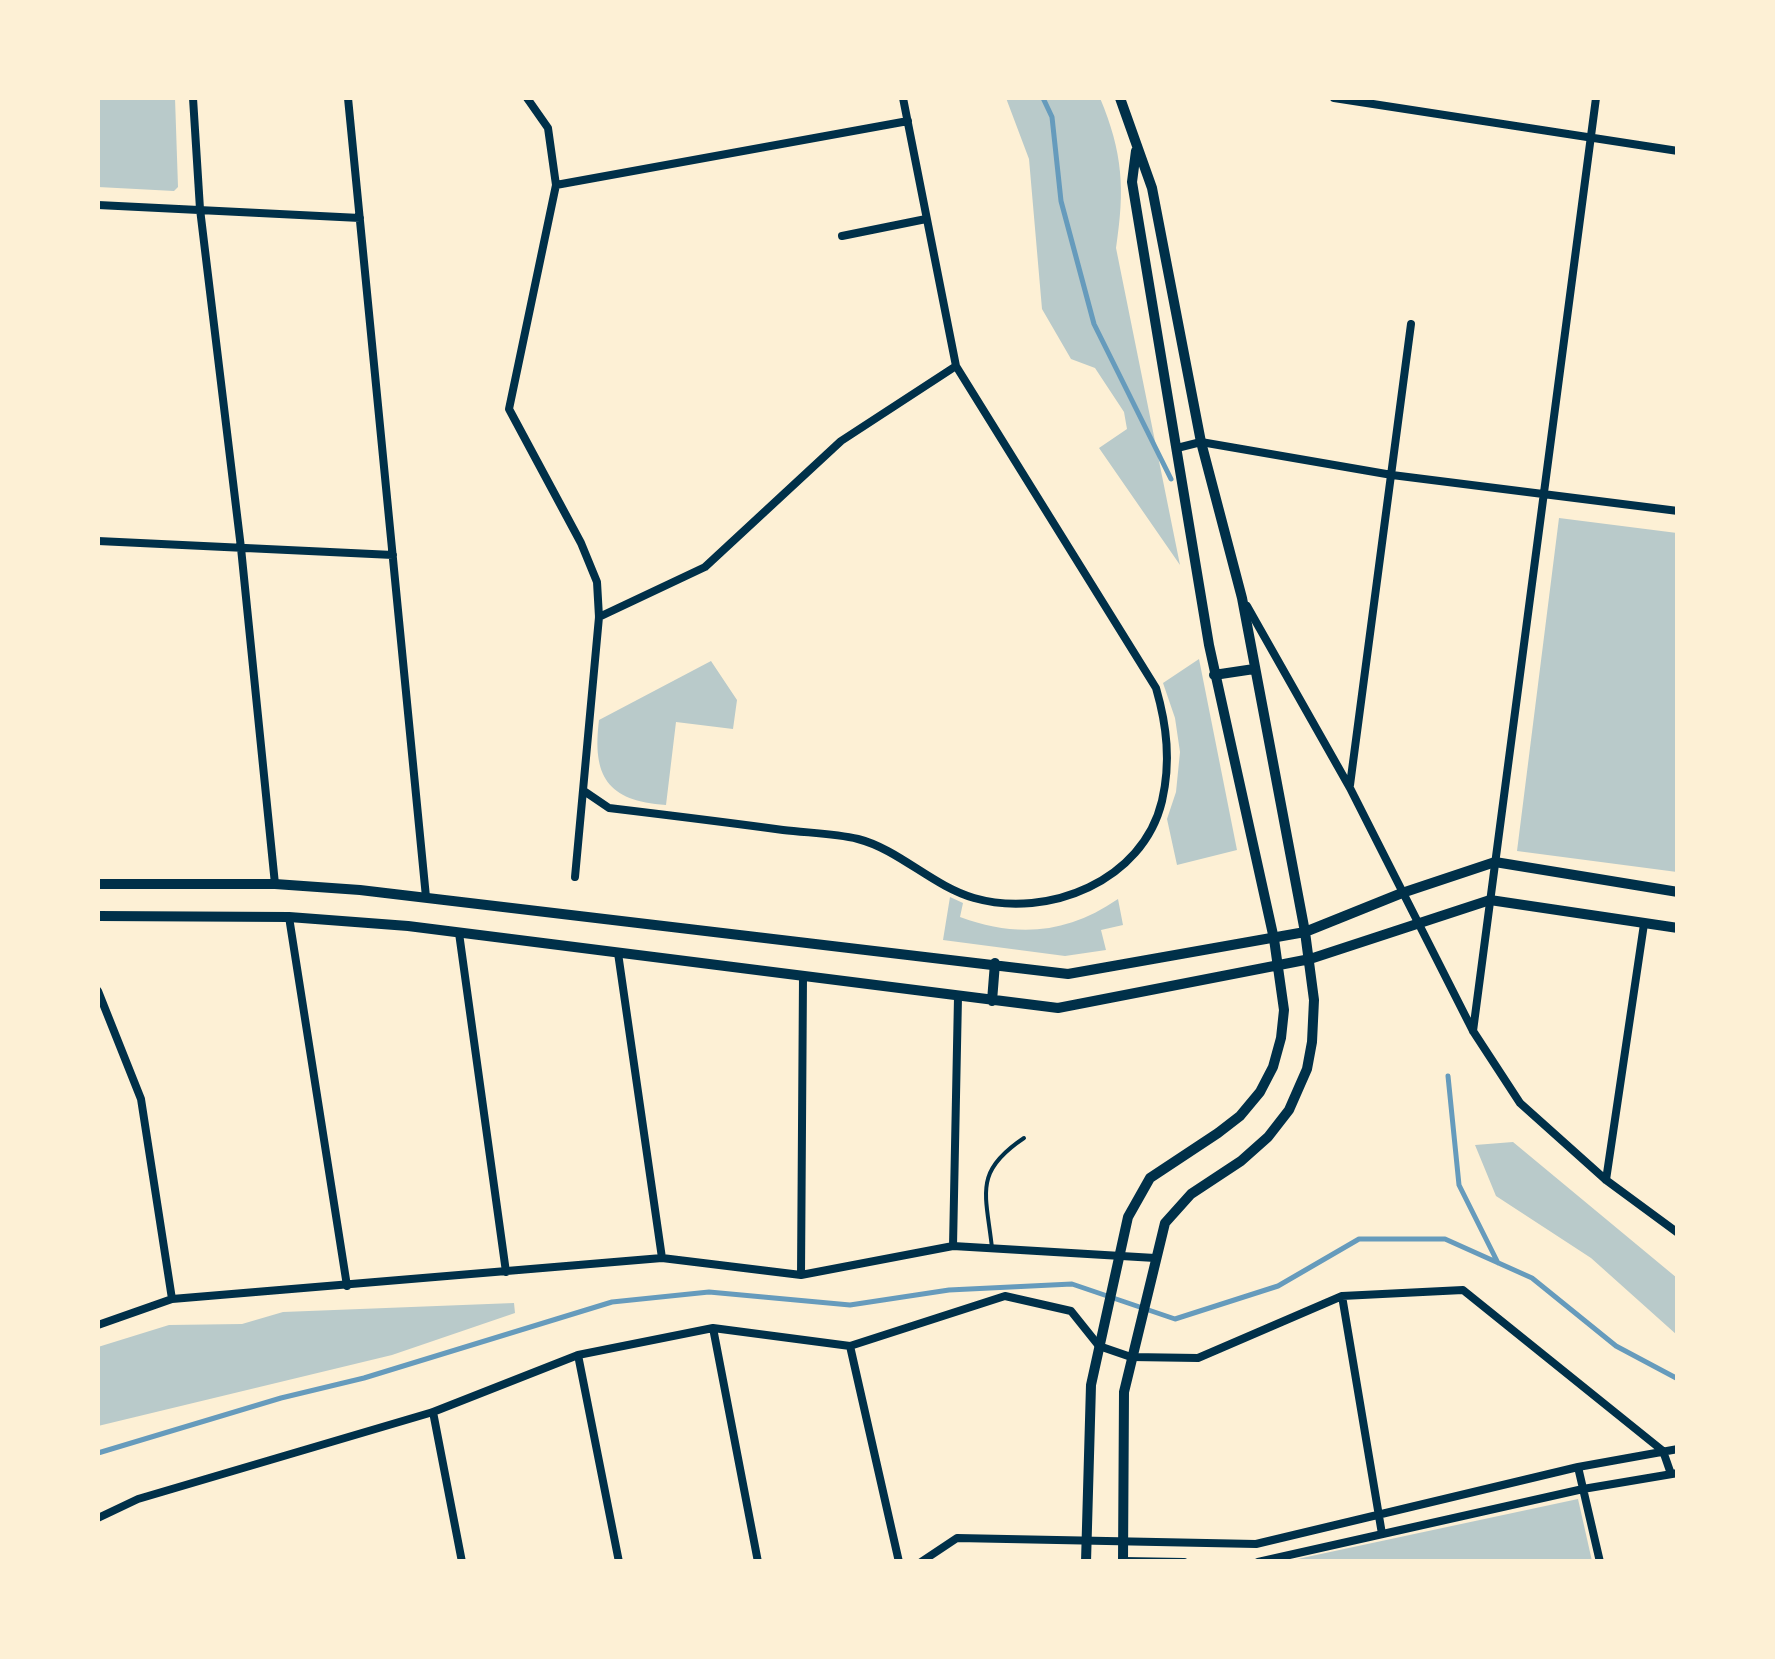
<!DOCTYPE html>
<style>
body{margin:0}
#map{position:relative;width:1775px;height:1659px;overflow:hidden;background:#fdf0d5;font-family:Ubuntu,sans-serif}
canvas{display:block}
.frame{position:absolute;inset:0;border:100px solid #fdf0d5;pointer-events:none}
</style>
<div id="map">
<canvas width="1775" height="1659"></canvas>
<div class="frame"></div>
</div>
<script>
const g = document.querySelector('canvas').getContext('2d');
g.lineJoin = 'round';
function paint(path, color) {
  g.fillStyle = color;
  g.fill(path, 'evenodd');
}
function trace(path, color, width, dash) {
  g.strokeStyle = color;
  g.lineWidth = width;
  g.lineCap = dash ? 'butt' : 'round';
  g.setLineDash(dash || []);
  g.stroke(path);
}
paint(new Path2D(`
 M98,98H175L178,187L174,191L98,187Z
 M1006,98H1100C1123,153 1125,189 1116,248L1180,565L1099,448L1127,429L1124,412L1095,368L1071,359L1042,309L1029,159Z
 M1559,518L1677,533V872L1517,851Z
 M1199,659L1237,850L1177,865L1167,819L1176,792L1180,752L1175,718L1163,683Z
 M711,661L737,700L733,729L676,722L666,805C607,801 592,776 599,720Z
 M950,897L963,903L960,917C1017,938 1067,934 1118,899L1123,925L1101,930L1106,950L1065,956L943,940Z
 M1513,1142L1677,1278V1335L1591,1258L1496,1196L1475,1145Z
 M514,1303L515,1313L392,1355L98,1426V1347L169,1325L242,1324L283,1312Z
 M1578,1499L1592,1561H1288Z`), '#b9caca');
trace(new Path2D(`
 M1043,98L1052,117L1061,201L1094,324L1171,479
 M1448,1076L1459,1185L1498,1263
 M98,1453L281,1398L364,1378L612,1302L709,1292L850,1305L949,1290L1072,1284L1175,1319L1278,1286L1359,1239H1445L1532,1278L1616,1346L1678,1379`), '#669bbc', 5);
trace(new Path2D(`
 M992,1248C986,1193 973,1172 1024,1138`), '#003049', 4);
trace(new Path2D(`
 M193,98L200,209L241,548L275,884
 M348,98L426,897
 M527,98L548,128L556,185L509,409L581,543L597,582L599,617L575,877
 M1334,98L1678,151
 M556,185L908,121
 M98,205L360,218
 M842,236L926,219
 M1177,448L1201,442L1392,475L1678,511
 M98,541L393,555
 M1247,606L1350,788L1473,1031L1520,1103L1606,1180L1678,1233
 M599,617L705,567L841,441L956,366
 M1350,785L1411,324
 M584,791L609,808C667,815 725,822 783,830C807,833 834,833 858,839C898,849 934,887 974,898C1048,919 1143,881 1162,801C1171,762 1167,726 1156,688L956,366L903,98
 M289,917L347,1286
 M459,933L506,1272
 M618,953L662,1258
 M98,991L141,1099L172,1299
 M1473,1031L1596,98
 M1606,1180L1644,924
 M953,1246L958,997
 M801,1275L803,977
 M1342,1296L1382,1534
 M98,1325L172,1299L662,1258L801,1275L953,1246L1155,1258
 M713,1328L758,1562
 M850,1346L899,1562
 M578,1355L619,1562
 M433,1412L462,1562
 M1578,1467L1600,1562
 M98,1518L138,1499L433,1412L578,1355L713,1328L850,1346L1005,1296L1071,1311L1099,1346L1131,1357L1198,1358L1342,1296L1463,1290L1663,1451L1671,1474
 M1123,1561L1184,1562
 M921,1562L957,1538L1256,1544L1578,1467L1678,1449
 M1258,1562L1583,1489L1678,1473`), '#003049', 8);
trace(new Path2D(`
 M1120,98L1152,188L1201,442L1242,598L1305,932L1314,1000L1312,1042L1307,1069L1289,1110L1268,1137L1241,1161L1191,1194L1165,1223L1124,1392L1123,1562
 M1214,675L1254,669
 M98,884H275L360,890L1068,974L1305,932L1402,893L1495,862L1678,892
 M98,916L289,917L408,926L1058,1008L1310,959L1490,900L1678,928
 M992,1001L995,963
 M1086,1562L1091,1385L1128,1217L1150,1178L1218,1133L1240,1116L1260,1092L1273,1067L1281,1038L1284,1010L1274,939L1209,645L1132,182L1136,151`), '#003049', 10);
</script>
